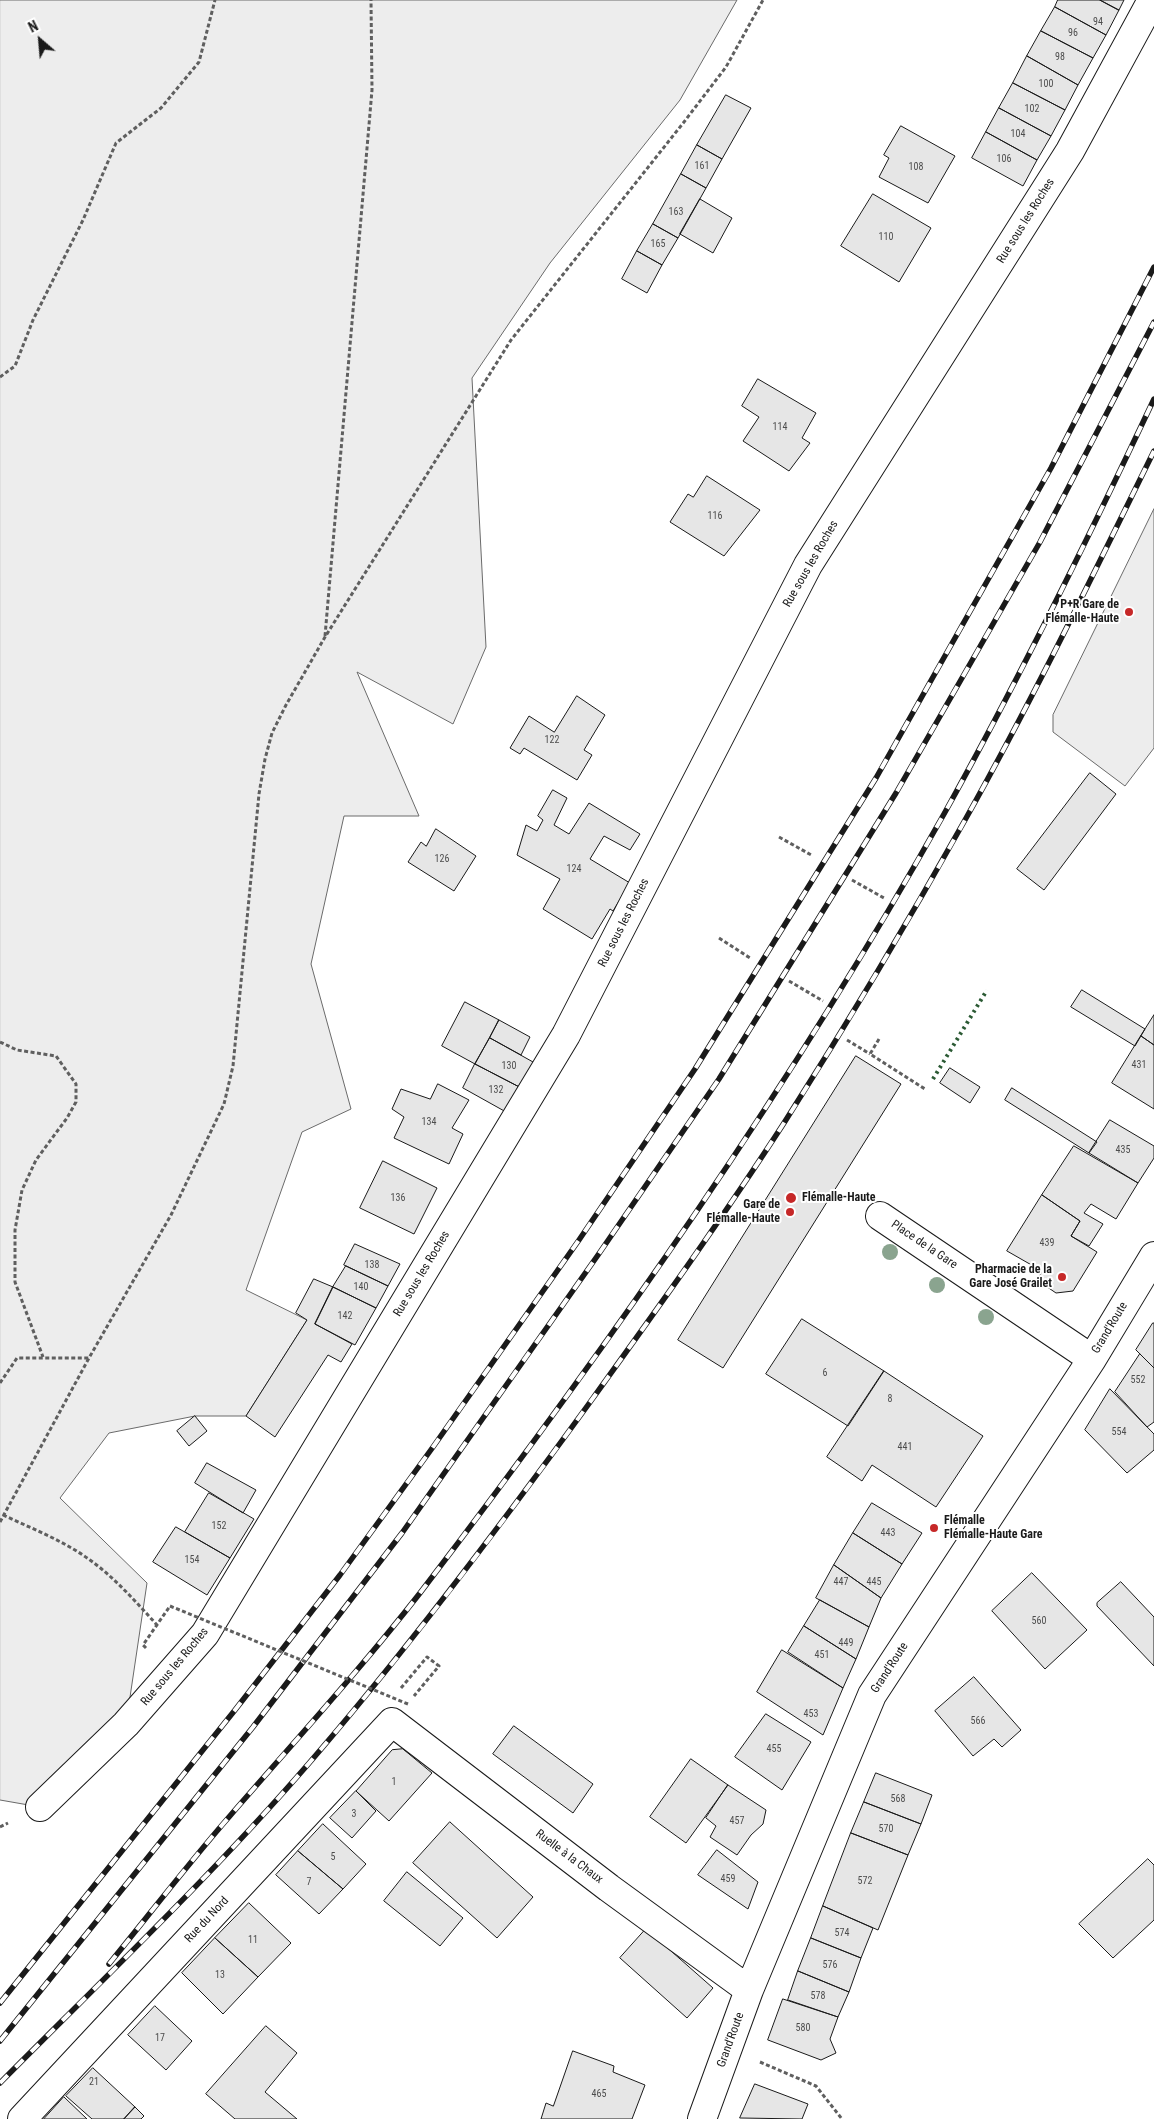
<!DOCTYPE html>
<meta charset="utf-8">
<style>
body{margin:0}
#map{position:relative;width:1154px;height:2119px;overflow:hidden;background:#fff;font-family:"Roboto Condensed",sans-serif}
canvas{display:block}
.north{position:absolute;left:15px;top:15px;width:50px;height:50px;-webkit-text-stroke:4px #fff;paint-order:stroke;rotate:333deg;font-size:14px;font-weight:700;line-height:20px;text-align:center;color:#1a1a1a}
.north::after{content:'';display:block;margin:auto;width:18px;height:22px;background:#1a1a1a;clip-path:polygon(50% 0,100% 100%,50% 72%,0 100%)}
</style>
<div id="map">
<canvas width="1154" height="2119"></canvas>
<div class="north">N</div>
</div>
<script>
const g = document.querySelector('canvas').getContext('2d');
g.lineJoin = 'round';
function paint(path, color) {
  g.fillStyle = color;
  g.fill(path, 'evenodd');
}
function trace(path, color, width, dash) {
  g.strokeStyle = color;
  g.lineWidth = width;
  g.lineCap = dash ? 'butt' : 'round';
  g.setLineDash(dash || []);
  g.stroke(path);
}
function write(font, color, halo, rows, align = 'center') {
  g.font = font + ' "Roboto Condensed",sans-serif';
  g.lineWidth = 4;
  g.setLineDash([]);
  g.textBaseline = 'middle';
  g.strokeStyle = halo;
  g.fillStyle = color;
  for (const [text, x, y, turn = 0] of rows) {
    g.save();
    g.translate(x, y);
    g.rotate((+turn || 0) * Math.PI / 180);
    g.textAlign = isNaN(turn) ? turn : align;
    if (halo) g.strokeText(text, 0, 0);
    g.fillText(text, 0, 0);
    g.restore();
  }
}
const built = new Path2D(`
 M0,0H737L680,100L550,263L472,378L486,647L453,724L357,672L419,816H344L311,964L351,1109L302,1132L246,1290L307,1320L246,1416H195L109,1433L60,1498L147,1583L126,1724L40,1807L0,1800Z
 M1154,509V748L1125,786L1053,732V715Z`);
paint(built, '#ededed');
trace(built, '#6a6a6a', 1);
const building = new Path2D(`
 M1058,0H1100L1119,10L1106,35L1055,7Z
 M1100,0H1124L1119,10Z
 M1055,7L1106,35L1093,58L1041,31Z
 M1041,31L1093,58L1078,85L1027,56Z
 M1027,56L1078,85L1065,110L1013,83Z
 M1013,83L1065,110L1051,136L999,108Z
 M726,95L751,108L722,159L697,145Z
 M999,108L1051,136L1037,160L986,132Z
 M901,126L955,156L928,203L879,177L889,158L884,155Z
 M986,132L1037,160L1023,186L972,158Z
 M697,145L722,159L706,188L681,174Z
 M681,174L706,188L678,238L653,224Z
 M873,194L931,228L899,282L841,246Z
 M700,199L732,218L713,253L680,234Z
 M653,224L678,238L662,265L637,251Z
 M637,251L662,265L647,293L622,279Z
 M758,379L816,413L802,438L810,443L789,471L743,441L759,417L742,406Z
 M707,476L760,510L724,556L670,522L688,494L693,497Z
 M577,696L605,715L584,750L592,755L577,780L524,748L520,754L510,748L529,716L554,732Z
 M1090,773L1116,794L1044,890L1017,869Z
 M553,790L567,798L554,825L569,834L589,803L640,834L630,850L604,836L590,859L630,883L613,911L610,909L592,939L543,909L560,879L517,855L526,825L537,831L543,820L538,816Z
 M436,829L476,856L454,891L408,862L421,842L426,846Z
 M1082,990L1145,1029L1135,1046L1071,1007Z
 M465,1002L499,1020L475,1064L442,1046Z
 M1154,1015V1045L1141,1036Z
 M499,1020L530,1037L521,1055L490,1038Z
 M1141,1036L1154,1045V1109L1112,1083Z
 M490,1038L542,1067L529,1092L475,1064Z
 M856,1056L901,1084L723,1368L678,1340Z
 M475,1064L529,1092L515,1117L463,1088Z
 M950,1068L980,1087L970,1103L940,1083Z
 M438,1084L469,1100L452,1128L463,1134L449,1164L394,1138L404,1117L392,1109L401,1089L430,1099Z
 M1012,1088L1097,1142L1089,1153L1005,1100Z
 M1110,1120L1154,1146V1158L1138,1183L1089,1153Z
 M1074,1146L1138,1183L1116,1219L1091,1204L1084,1213L1103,1224L1089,1246L1071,1236L1080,1221L1042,1195Z
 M383,1161L437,1188L414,1234L360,1208Z
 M1042,1195L1080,1221L1071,1236L1097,1252L1073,1291L1056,1293L1037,1280L1042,1271L1007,1251Z
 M355,1244L400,1264L388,1286L344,1265Z
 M346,1266L388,1286L376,1308L333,1287Z
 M314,1279L333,1287L315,1324L352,1344L341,1362L328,1355L275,1437L246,1416L307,1320L296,1313Z
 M333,1287L376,1308L355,1345L315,1324Z
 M802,1319L884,1371L848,1426L766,1374Z
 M1153,1323H1154V1368L1136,1350Z
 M1140,1354L1154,1368V1422L1147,1427L1115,1392Z
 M884,1371L983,1436L936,1507L872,1465L862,1481L827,1457Z
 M1110,1389L1154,1434V1450L1127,1473L1085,1430Z
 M195,1416L207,1431L189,1446L177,1431Z
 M207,1463L256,1490L243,1513L195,1483Z
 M209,1493L254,1519L230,1558L185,1532Z
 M872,1503L922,1533L902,1564L853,1533Z
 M176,1527L230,1558L207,1595L153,1562Z
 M853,1533L902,1564L881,1598L834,1565Z
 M834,1565L881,1598L869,1627L816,1598Z
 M1032,1573L1087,1630L1045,1669L992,1611Z
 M1121,1582L1154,1617V1666L1097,1606V1603Z
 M820,1600L869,1627L856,1659L804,1626Z
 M804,1626L856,1659L843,1688L788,1652Z
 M782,1650L843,1688L823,1735L757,1692Z
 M974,1677L1021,1730L1002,1747L994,1739L973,1756L935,1711Z
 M766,1714L811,1742L782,1790L735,1757Z
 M514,1726L593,1784L573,1813L493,1754Z
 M403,1749L432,1773L389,1821L356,1791L392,1750Z
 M691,1759L728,1785L686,1843L650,1817Z
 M876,1773L932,1795L921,1824L864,1802Z
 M728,1785L766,1810L763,1824L751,1835L737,1855L710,1837L716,1826L706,1818Z
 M356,1791L376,1811L352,1838L330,1818Z
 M864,1802L921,1824L908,1855L851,1833Z
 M450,1822L533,1897L497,1938L413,1863Z
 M323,1824L366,1864L343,1889L298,1851Z
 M851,1833L908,1855L878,1930L823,1906Z
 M717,1850L758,1882L748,1909L698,1875Z
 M298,1851L343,1889L319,1914L276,1875Z
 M1148,1859L1154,1865V1920L1113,1958L1079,1924Z
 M407,1872L463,1918L440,1946L384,1901Z
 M249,1903L291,1943L258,1977L215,1938Z
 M823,1906L873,1928L861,1958L811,1938Z
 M646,1929L713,1988L687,2018L620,1958Z
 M215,1938L258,1977L223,2014L182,1973Z
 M811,1938L861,1958L849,1992L798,1971Z
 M798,1971L849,1992L838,2017L788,2000Z
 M783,1999L838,2017L830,2039L836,2053L821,2060L768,2040Z
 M155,2006L192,2041L166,2070L128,2035Z
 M266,2026L297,2053L265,2092L297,2119H235L206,2094Z
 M573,2051L614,2066L613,2072L645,2085L632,2119H541L546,2103L553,2106Z
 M93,2068L135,2107L124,2119H92L66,2096Z
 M755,2084L808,2104L802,2119L740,2118Z
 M64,2097L87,2119H44Z
 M135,2107L144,2116L141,2119H124Z`);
paint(building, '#e6e6e6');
trace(building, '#1a1a1a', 1);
const minor = new Path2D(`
 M880,1216L1092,1359
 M40,1807L126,1724L205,1634L566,1035L808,565L1070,151L1152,0
 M22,2119L392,1722L609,1888L749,1990
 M702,2119L749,1990L872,1695L1092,1359L1154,1256`);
trace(minor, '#1a1a1a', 30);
trace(new Path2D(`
 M0,377L15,366L33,320L83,220L116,143L161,108L199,62L215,0
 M325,636L372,90L371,0
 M779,837L813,856
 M852,880L884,898
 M719,938L750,958
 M789,981L823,1001
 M879,1039L870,1054L925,1089
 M847,1040L870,1054
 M0,1042L17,1050L56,1056L76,1084V1102L67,1118L36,1160L22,1190L15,1230V1282L43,1357
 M0,1383L17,1358H89
 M3,1515C33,1529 64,1541 90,1560C115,1578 136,1602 157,1625
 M0,1522L89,1358L171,1215L224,1104L233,1066L259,794L265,759L272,733L286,705L325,637L511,340L684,122L726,67L763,0
 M146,1648L143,1645L170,1606
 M401,1688L427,1657L439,1666L414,1696
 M0,1827L8,1823
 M760,2062L816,2086L842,2119`), '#5f5f5f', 3, [4, 2.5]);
trace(minor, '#fff', 28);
const rail = new Path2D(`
 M109,1964C149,1915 188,1864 229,1817C293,1743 360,1670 420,1593C610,1344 791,1087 944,814C1019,679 1088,539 1154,399
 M0,2003L235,1710L340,1575L433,1447L579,1240L695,1069L876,778L1051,468L1154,267
 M0,2041L253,1727L402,1533L598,1255L719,1079L896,793L1040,542L1154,322
 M0,2083C109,1973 222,1866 322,1748C416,1638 503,1522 588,1405C655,1312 722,1219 784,1123C847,1024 908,922 965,820C1033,699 1093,575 1154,451`);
trace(rail, '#1a1a1a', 5.5);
trace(rail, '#fff', 4, [11]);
trace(new Path2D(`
 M170,1606L408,1704`), '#5f5f5f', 3, [4, 2.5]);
trace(new Path2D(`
 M933,1079L987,990`), '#2b5a34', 4, [2.5, 4]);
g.fillStyle = '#8aa48f';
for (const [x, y] of [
 [890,1252],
 [937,1285],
 [986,1317]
]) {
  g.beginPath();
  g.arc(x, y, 8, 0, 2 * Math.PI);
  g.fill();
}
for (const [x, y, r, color] of [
 [1129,612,5,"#c62828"],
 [791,1198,6,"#c62828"],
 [790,1212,5,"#c62828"],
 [1062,1277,5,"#c62828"],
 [934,1528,5,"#c62828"]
]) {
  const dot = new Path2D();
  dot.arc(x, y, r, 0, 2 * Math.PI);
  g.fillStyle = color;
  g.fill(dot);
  trace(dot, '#fff', 2);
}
write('10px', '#4d4d4d', null, [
 ["94",1098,22],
 ["96",1073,33],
 ["98",1060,57],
 ["100",1046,84],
 ["102",1032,109],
 ["104",1018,134],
 ["106",1004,159],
 ["161",702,166],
 ["108",916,167],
 ["163",676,212],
 ["110",886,237],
 ["165",658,244],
 ["114",780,427],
 ["116",715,516],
 ["122",552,740],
 ["126",442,859],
 ["124",574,869],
 ["431",1139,1065],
 ["130",509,1066],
 ["132",496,1090],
 ["134",429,1122],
 ["435",1123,1150],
 ["136",398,1198],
 ["439",1047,1243],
 ["138",372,1265],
 ["140",361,1287],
 ["142",345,1316],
 ["6",825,1373],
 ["552",1138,1380],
 ["8",890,1399],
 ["554",1119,1432],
 ["441",905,1447],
 ["152",219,1526],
 ["443",888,1533],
 ["154",192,1560],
 ["447",841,1582],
 ["445",874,1582],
 ["560",1039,1621],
 ["449",846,1643],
 ["451",822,1655],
 ["453",811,1714],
 ["566",978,1721],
 ["455",774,1749],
 ["1",394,1782],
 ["568",898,1799],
 ["3",354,1814],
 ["457",737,1821],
 ["570",886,1829],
 ["5",333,1857],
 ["459",728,1879],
 ["572",865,1881],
 ["7",309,1882],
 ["574",842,1933],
 ["11",253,1940],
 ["576",830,1965],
 ["13",220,1975],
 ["578",818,1996],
 ["580",803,2028],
 ["17",160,2038],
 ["21",94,2082],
 ["465",599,2094]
]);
write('12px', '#1a1a1a', '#fff', [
 ["Rue sous les Roches",1026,221,-58],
 ["Rue sous les Roches",811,564,-60],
 ["Rue sous les Roches",624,923,-63],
 ["Place de la Gare",924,1245,34],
 ["Rue sous les Roches",422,1274,-59],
 ["Grand'Route",1110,1328,-59],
 ["Rue sous les Roches",175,1667,-50],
 ["Grand'Route",890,1668,-57],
 ["Ruelle à la Chaux",569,1857,37],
 ["Rue du Nord",207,1920,-47],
 ["Grand'Route",731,2040,-70]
]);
write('bold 12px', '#1a1a1a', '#fff', [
 ["P+R Gare de",1119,605],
 ["Flémalle-Haute",1119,619],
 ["Flémalle-Haute",802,1198,"left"],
 ["Gare de",780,1205],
 ["Flémalle-Haute",780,1219],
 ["Pharmacie de la",1052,1270],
 ["Gare José Grailet",1052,1284],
 ["Flémalle",944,1521,"left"],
 ["Flémalle-Haute Gare",944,1535,"left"]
], 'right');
</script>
